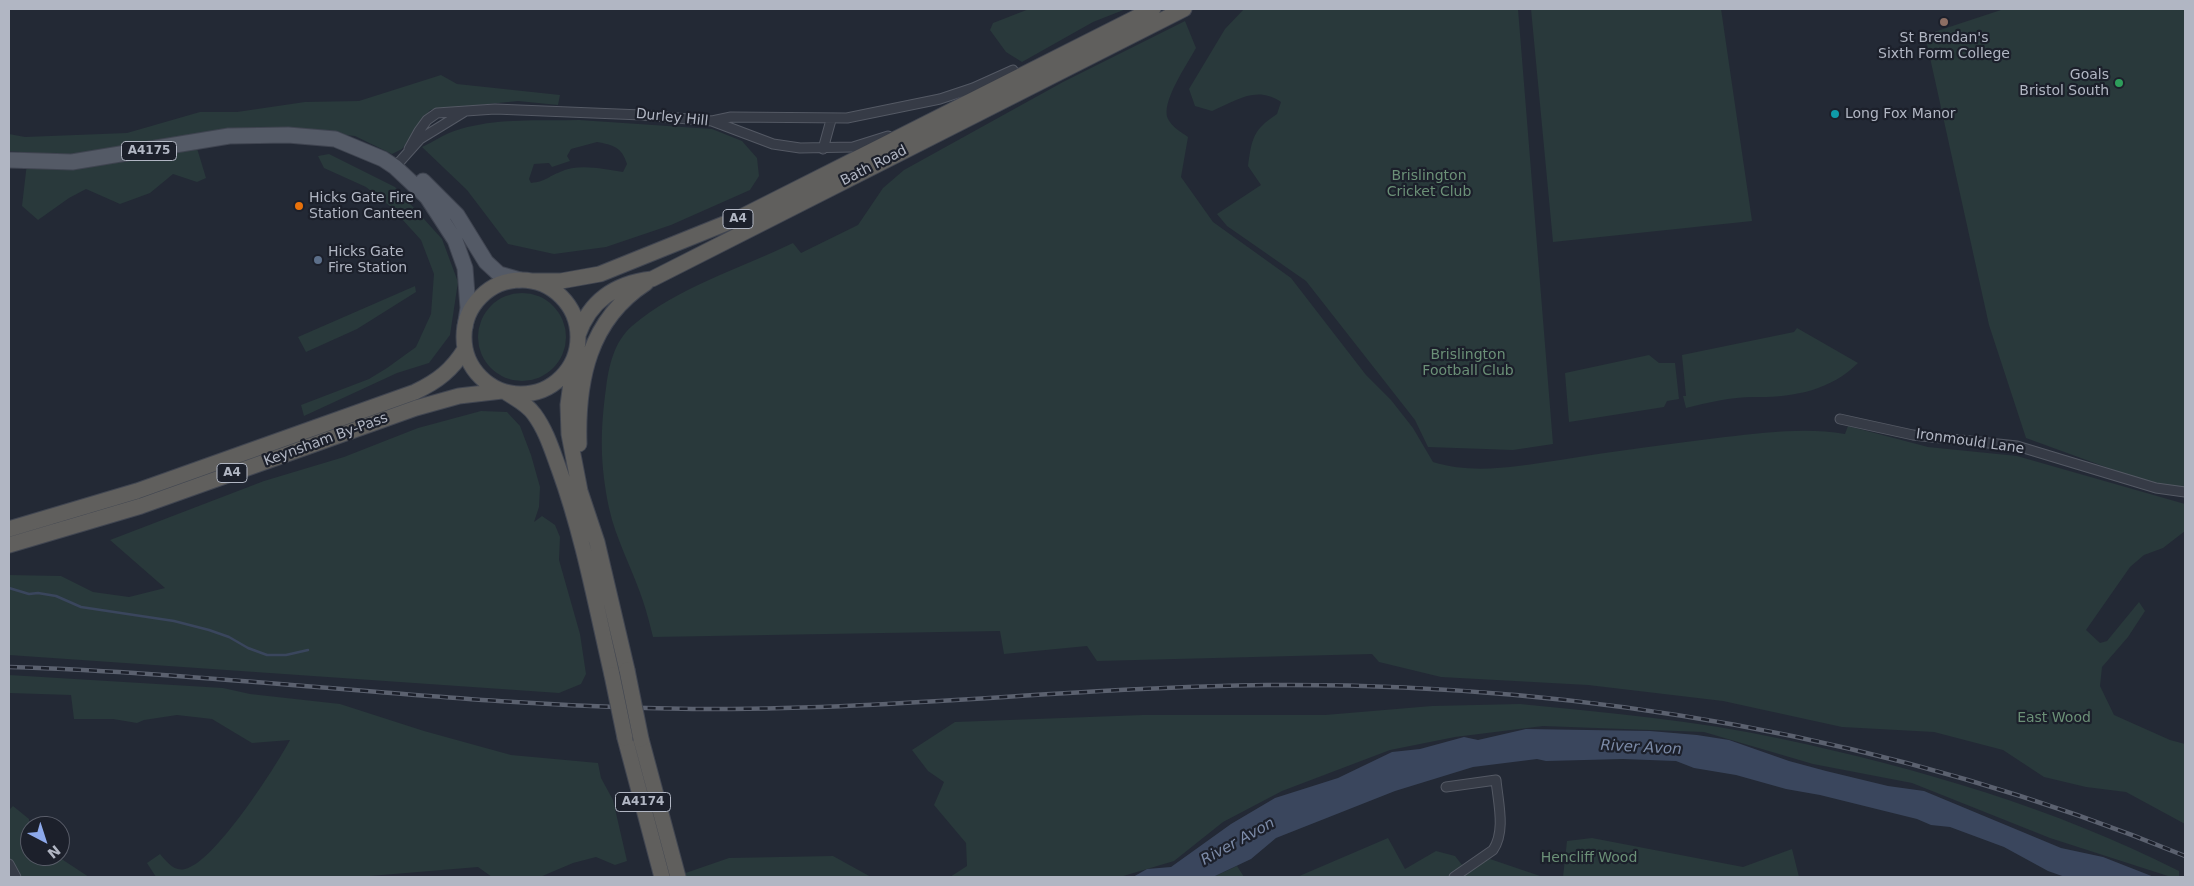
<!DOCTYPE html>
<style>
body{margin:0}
#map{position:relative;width:2194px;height:886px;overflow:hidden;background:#232935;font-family:"DejaVu Sans",sans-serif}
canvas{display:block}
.frame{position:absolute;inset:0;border:10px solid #b1b6c3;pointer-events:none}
.north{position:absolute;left:20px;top:816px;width:50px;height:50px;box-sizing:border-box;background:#1c202b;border:1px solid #585c68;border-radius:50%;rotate:140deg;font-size:14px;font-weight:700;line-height:20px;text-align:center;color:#b1b6c3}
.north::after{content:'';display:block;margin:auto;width:18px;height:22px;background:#8da9eb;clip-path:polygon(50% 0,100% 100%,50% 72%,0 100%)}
</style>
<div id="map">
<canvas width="2194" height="886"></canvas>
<div class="frame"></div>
<div class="north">N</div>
</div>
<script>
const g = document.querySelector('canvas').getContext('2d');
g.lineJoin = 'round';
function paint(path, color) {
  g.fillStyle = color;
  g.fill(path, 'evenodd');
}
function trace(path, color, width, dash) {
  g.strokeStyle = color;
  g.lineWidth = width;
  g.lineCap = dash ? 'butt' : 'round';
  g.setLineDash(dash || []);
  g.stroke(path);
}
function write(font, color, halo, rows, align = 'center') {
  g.font = font + ' "DejaVu Sans",sans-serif';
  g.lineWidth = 4.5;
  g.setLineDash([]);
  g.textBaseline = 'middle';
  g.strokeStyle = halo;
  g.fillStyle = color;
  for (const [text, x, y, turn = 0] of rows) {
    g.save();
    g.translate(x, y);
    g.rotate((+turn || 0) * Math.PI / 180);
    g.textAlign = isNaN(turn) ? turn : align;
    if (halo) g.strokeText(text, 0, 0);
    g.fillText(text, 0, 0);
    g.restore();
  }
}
paint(new Path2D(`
 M1029,9H1126L1093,22L1022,62L1006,52L990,30L993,23Z
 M1244,9H1518L1553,444L1513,450L1428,447L1415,420L1306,281L1227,226L1217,214L1261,185L1248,166C1252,138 1253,130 1277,114L1281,102C1256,85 1236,101 1212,111L1195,106L1189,89L1225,29Z
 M1531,9H1721L1752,221L1553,242Z
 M2004,9H2185V489L2155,485L2026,438L1989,325L1925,35Z
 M1185,21L1196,48C1188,63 1160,103 1168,119C1172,127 1181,132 1188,137L1181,177L1213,222L1291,278L1366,375L1391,400L1413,428L1433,462C1475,475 1517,466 1560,460C1615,451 1670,444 1725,437C1765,433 1805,427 1845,434L1848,426L1928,447L2017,456L2185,504V531L2163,548L2144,555L2130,567L2086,630L2100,643L2107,641L2139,602L2145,611L2128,637L2102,667L2100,686L2114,715L2170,740L2185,744V824L2126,792L2086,787L2044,777L2003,750L1934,732L1842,727L1723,701L1588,685L1441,677L1379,662L1372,654L1097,661L1087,646L1004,654L1000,631L653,637C650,625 647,613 643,601C633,570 616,540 609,508C600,464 600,432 606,388C609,365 614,342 632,326C678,287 739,269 793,243L801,253L858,225L883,188L904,170L1063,82Z
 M441,75L457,84L560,95L558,105L518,101L430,110L402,149L392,154L355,136L272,127L193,135L206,178L197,182L173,174L150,193L120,204L86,189L69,198L38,220L22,206L27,163L33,153L9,151V134L25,137L127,133L200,112H237L305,102L359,101Z
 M579,120L712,129L742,141L757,158L759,176L750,190L671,225L606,247L554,254L508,244L467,190L422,147C431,143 440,137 449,133C489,117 537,121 579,120ZM597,142C613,145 622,147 627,164L623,172C604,169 578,163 560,172C547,177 547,181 531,183L529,179L534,164L549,163L552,167L570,161L567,156L571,149Z
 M329,154L395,187L442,239L458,282L450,335L429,363L397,373L304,416L301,405L369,379L387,368L416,347L431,314L434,274L421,240L391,207L366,187L324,168L318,156Z
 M415,286L416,292L357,329L306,352L298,337Z
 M478 337a44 44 0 1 1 88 0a44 44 0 1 1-88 0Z
 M1797,328L1858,363C1831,390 1795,397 1759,397C1735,396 1709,402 1686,408L1683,396H1686L1682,355L1794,332Z
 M1649,355L1659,363H1675L1679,399L1667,401L1664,407L1569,422L1565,373Z
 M481,411L507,412L520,426L531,455L540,487L539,507L534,522L542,516L555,525L560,537L559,560L580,634L586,674L581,684L559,693L9,655V575L61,576L93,592L129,597L165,588L110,540L264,481L344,457L418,428Z
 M9,675L223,688L250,694L340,704L424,731L511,755L598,763L601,778L613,800L627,861L615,865L596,857L573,863L540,877H492L478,867L358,877H156L147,863L160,854C166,861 174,872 185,869C214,863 275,768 290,740L252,743L212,719L177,715L144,720L137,723L113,719H74L71,695L9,693Z
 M1520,704C1607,713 1696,720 1782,739C1918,768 2055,808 2179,871V877H2171L2050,838L1912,783L1813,764L1704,732L1543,726L1455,737L1390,750L1282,791L1223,822L1174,861L1120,877H950L967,866L966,843L934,805L944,782L928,771L912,750L955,722L1143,715H1325L1432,706Z
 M13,806L29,819L30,856H57L89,877H19L9,857V810Z
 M1388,838L1405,869L1436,851L1455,856L1466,870L1490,859L1543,877H1297Z
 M1592,838L1743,867L1792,849L1799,877H1563L1567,841Z
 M833,856L871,877H674L729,858Z
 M1237,866L1244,877H1213Z`), '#29393b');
paint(new Path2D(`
 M1526,729L1650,731L1697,735L1729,740L1789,761L1826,771L1888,786L1924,791L2061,848L2103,857L2154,877H2065L2048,871L2004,847L1950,827L1931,825L1917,819L1820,795L1786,789L1736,775L1694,768L1676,761L1623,759L1546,761L1537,759L1473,767L1395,791L1276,838L1251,859L1213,877H1133L1147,869L1171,867L1231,824L1275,798L1338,778L1392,752L1420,749L1464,737L1478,740Z`), '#3a465d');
trace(new Path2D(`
 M9,588L29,594L38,593L56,596L81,607L174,621L209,630L229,637L248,648L267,655H286L308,650`), '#3a465d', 2.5);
const minor = new Path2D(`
 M712,121L731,117L847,118L940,99L973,88L1013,70
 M409,149L419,131L427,120L437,113L495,109L642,115L712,121L773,144L800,148L853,147L888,136
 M823,149L831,120
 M395,167L420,139L464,112
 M1840,419L1913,435L2017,446L2156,488L2185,492
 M1446,787L1496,780C1498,802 1506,831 1493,850L1454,877
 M9,864L16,877`);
const primary = new Path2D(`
 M9,160L72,162L229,136L288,135L335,139L383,159L395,167L427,197L455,240L465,268L468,308L465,327
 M423,181L457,215L486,262L499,274L520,280`);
const trunk = new Path2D(`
 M464 337a57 57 0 1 1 114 0a57 57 0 1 1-114 0Z
 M531,281H561L600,274L739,218L1153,9
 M578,335C590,300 617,283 652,279L1184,9
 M574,361L568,405L569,434L580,491L597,542L627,670
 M507,393C516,399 527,404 534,414C546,430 552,450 559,469C583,535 596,606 612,675
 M579,444C577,380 589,320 646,283
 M9,529L137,491L415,392C438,381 452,370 465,349
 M9,545L141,506L416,408L459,396L502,391
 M625,738L662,877
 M641,739L678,877`);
trace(minor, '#545964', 11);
trace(primary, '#3f4450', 17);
trace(trunk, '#414651', 17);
trace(minor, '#363b46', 9);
trace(primary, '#545a66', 15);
trace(trunk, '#605f5d', 15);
const rail = new Path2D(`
 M9,667C245,674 479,709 715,709C900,709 1083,687 1267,685C1580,682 1895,737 2185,856`);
trace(rail, '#5b616f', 4.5);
trace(rail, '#1c202b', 2.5, [8]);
const trunkBridge = new Path2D(`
 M627,670L641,739
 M612,675L625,738`);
trace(trunkBridge, '#414651', 17, []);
trace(trunkBridge, '#605f5d', 15);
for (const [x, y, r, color] of [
 [1944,22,5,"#8d6e63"],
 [2119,83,5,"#2e9e5b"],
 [1835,114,5,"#0f9aa8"],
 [299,206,5,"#e8710a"],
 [318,260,5,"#5c6f8a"]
]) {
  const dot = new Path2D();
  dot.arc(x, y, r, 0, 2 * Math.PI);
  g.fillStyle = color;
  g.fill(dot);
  trace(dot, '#1c202b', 2);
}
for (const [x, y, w] of [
 [149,151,55],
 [738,219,30],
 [232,473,30],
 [643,802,55]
]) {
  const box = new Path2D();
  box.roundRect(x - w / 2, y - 9.5, w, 19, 4);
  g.fillStyle = '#1c202b';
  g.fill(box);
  trace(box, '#b1b6c3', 1);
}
write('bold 12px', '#b1b6c3', null, [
 ["A4175",149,151],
 ["A4",738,219],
 ["A4",232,473],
 ["A4174",643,802]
]);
write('14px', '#b1b6c3', '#1c202b', [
 ["St Brendan's",1944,38,"center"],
 ["Sixth Form College",1944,54,"center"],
 ["Goals",2109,75,"right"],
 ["Bristol South",2109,91,"right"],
 ["Long Fox Manor",1845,114],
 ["Hicks Gate Fire",309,198],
 ["Station Canteen",309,214],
 ["Hicks Gate",328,252],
 ["Fire Station",328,268]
], 'left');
write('14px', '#b1b6c3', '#1c202b', [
 ["Durley Hill",672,118,6],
 ["Bath Road",874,166,-27],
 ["Keynsham By-Pass",326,440,-20],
 ["Ironmould Lane",1970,442,8]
]);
write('14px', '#6b9077', '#1c202b', [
 ["Brislington",1429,176],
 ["Cricket Club",1429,192],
 ["Brislington",1468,355],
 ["Football Club",1468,371],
 ["East Wood",2054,718],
 ["Hencliff Wood",1589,858]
]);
write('italic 15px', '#7c8ba8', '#1c202b', [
 ["River Avon",1641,748,3],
 ["River Avon",1238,842,-29]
]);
</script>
